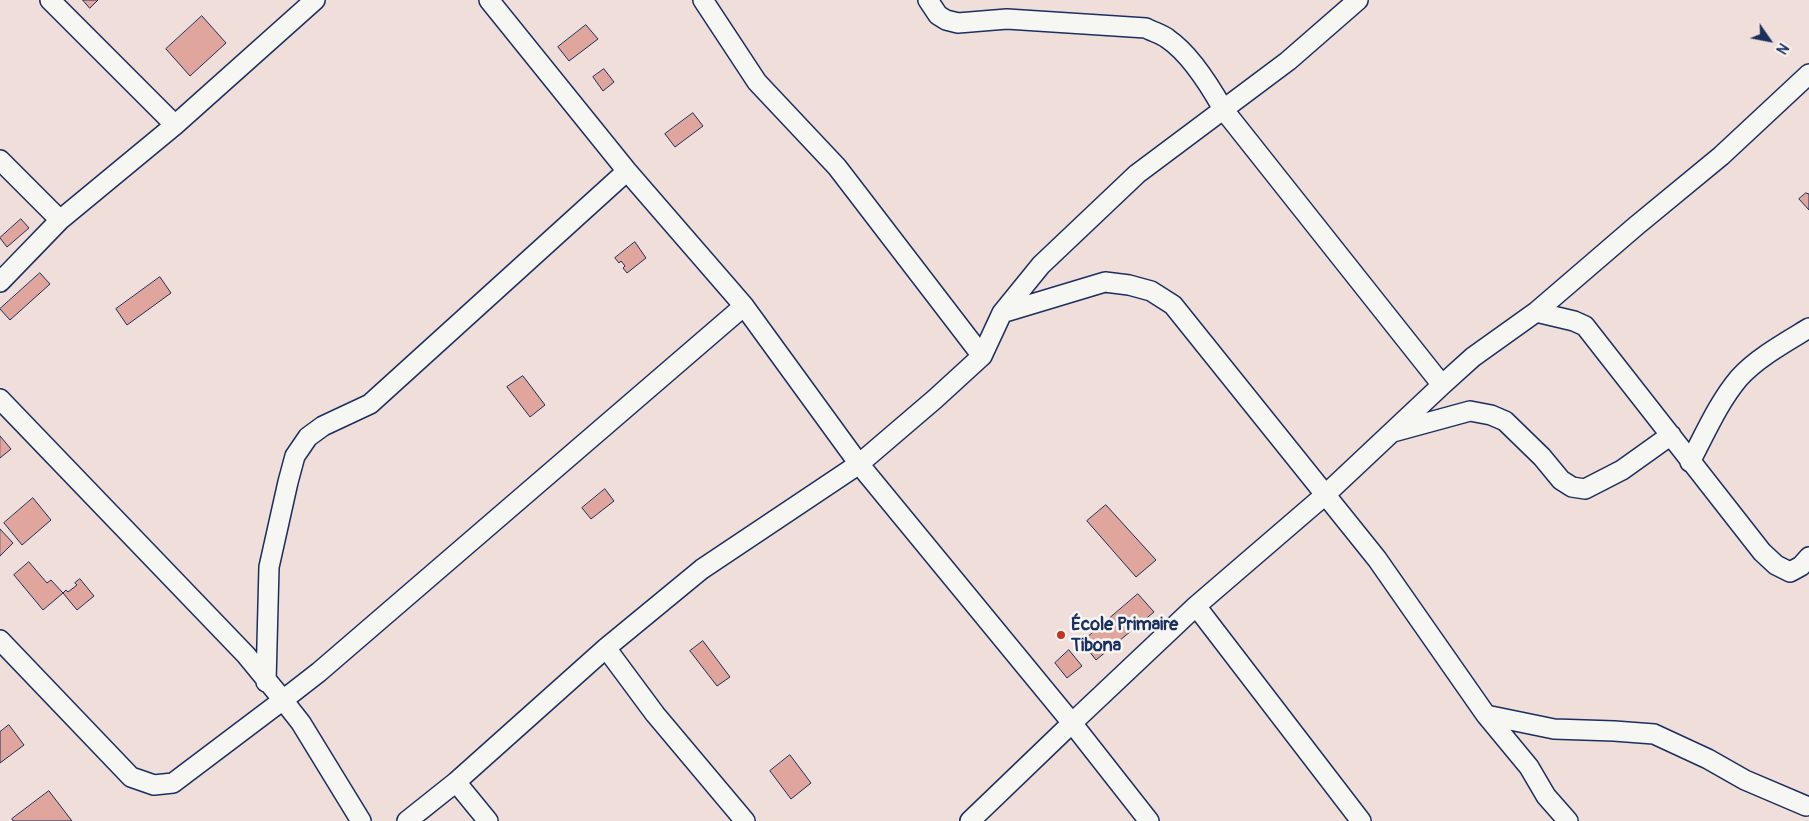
<!DOCTYPE html>
<meta charset="utf-8">
<style>
body{margin:0}
#map{position:relative;width:1809px;height:821px;overflow:hidden;background:#efded9;font-family:Pangolin,sans-serif}
canvas{display:block}
.north{position:absolute;left:1744px;top:15px;width:50px;height:50px;-webkit-text-stroke:4px #f6f6f2;paint-order:stroke;rotate:123deg;font-size:14px;font-weight:700;line-height:20px;text-align:center;color:#1b2f5e}
.north::after{content:'';display:block;margin:auto;width:18px;height:22px;background:#1b2f5e;clip-path:polygon(50% 0,100% 100%,50% 72%,0 100%)}
</style>
<div id="map">
<canvas width="1809" height="821"></canvas>
<div class="north">N</div>
</div>
<script>
const g = document.querySelector('canvas').getContext('2d');
g.lineJoin = 'round';
function paint(path, color) {
  g.fillStyle = color;
  g.fill(path, 'evenodd');
}
function trace(path, color, width, dash) {
  g.strokeStyle = color;
  g.lineWidth = width;
  g.lineCap = dash ? 'butt' : 'round';
  g.setLineDash(dash || []);
  g.stroke(path);
}
function write(font, color, halo, rows, align = 'center') {
  g.font = font + ' Pangolin,sans-serif';
  g.lineWidth = 5;
  g.setLineDash([]);
  g.textBaseline = 'middle';
  g.strokeStyle = halo;
  g.fillStyle = color;
  for (const [text, x, y, turn = 0] of rows) {
    g.save();
    g.translate(x, y);
    g.rotate((+turn || 0) * Math.PI / 180);
    g.textAlign = isNaN(turn) ? turn : align;
    if (halo) g.strokeText(text, 0, 0);
    g.fillText(text, 0, 0);
    g.restore();
  }
}
const building = new Path2D(`
 M83,0H98L90,8Z
 M202,16L226,43L190,76L166,49Z
 M586,25L598,39L569,61L558,47Z
 M604,69L614,82L603,91L593,77Z
 M693,113L703,126L675,147L665,134Z
 M1806,193L1809,194V210L1799,199Z
 M21,219L29,228L7,247L0,238Z
 M635,242L646,258L627,273L623,268L625,266L621,261L619,263L615,258Z
 M40,273L50,284L10,320L0,309Z
 M160,277L171,293L127,325L116,309Z
 M523,376L545,405L530,417L507,387Z
 M0,436L11,449L0,458Z
 M605,489L614,501L591,519L582,508Z
 M33,498L51,520L22,545L4,523Z
 M1106,505L1156,560L1136,577L1087,521Z
 M0,529L13,543L0,556Z
 M29,562L47,583L51,580L63,593L43,610L14,575Z
 M80,579L94,596L77,610L63,593L66,590L68,592L77,585L75,583Z
 M1138,594L1154,612L1096,660L1082,642Z
 M703,641L730,677L717,686L690,651Z
 M1069,650L1082,666L1067,678L1055,663Z
 M9,725L24,745L0,763V732Z
 M790,755L811,783L791,799L770,771Z
 M49,791L72,821H13L12,819Z`);
paint(building, '#e0a69e');
trace(building, '#1b2f5e', 1);
const street = new Path2D(`
 M50,0L175,125
 M489,0L627,171L744,306L859,464L1072,723L1196,606L1325,495L1442,385L1473,357L1536,312L1636,226L1721,156L1809,74
 M703,0L757,82L837,167L982,356
 M928,0L938,15L946,20L958,23L1007,19L1146,28C1153,32 1162,34 1168,39C1190,54 1210,86 1223,109L1442,385
 M0,160L60,220
 M0,282L60,220L175,125L315,0
 M1536,312L1574,321L1585,326L1762,552L1776,565L1790,572L1801,566L1809,557
 M1002,313L1105,282L1129,285L1151,291L1173,305L1377,559L1486,715L1529,767L1546,796L1568,821
 M0,399L246,655L283,700L319,672L744,306
 M1393,432L1470,411L1491,415L1505,421L1542,457L1561,480L1572,487L1585,489L1622,470L1671,435
 M1690,462C1705,434 1718,403 1739,378C1757,358 1786,342 1809,328
 M1196,606L1361,821
 M0,640L131,777L154,785L173,783L283,700L301,723L361,821
 M606,648L655,714L745,821
 M266,682L269,567L288,482L295,456L308,437L323,426L370,404L627,171
 M1486,715L1554,729L1614,731L1654,734L1708,759L1745,780L1806,806
 M456,782L488,821
 M407,821L456,782L606,648L702,569L859,464L935,399L982,356L1002,313L1041,265L1137,174L1288,61L1358,0
 M970,821L1072,723L1149,821`);
trace(street, '#1b2f5e', 22);
trace(street, '#f6f6f2', 19);
for (const [x, y, r, color] of [
 [1061,635,5,"#c8321e"]
]) {
  const dot = new Path2D();
  dot.arc(x, y, r, 0, 2 * Math.PI);
  g.fillStyle = color;
  g.fill(dot);
  trace(dot, '#f6f6f2', 2);
}
write('bold 18px', '#1b2f5e', '#f6f6f2', [
 ["École Primaire",1071,625],
 ["Tibona",1071,646]
], 'left');
</script>
